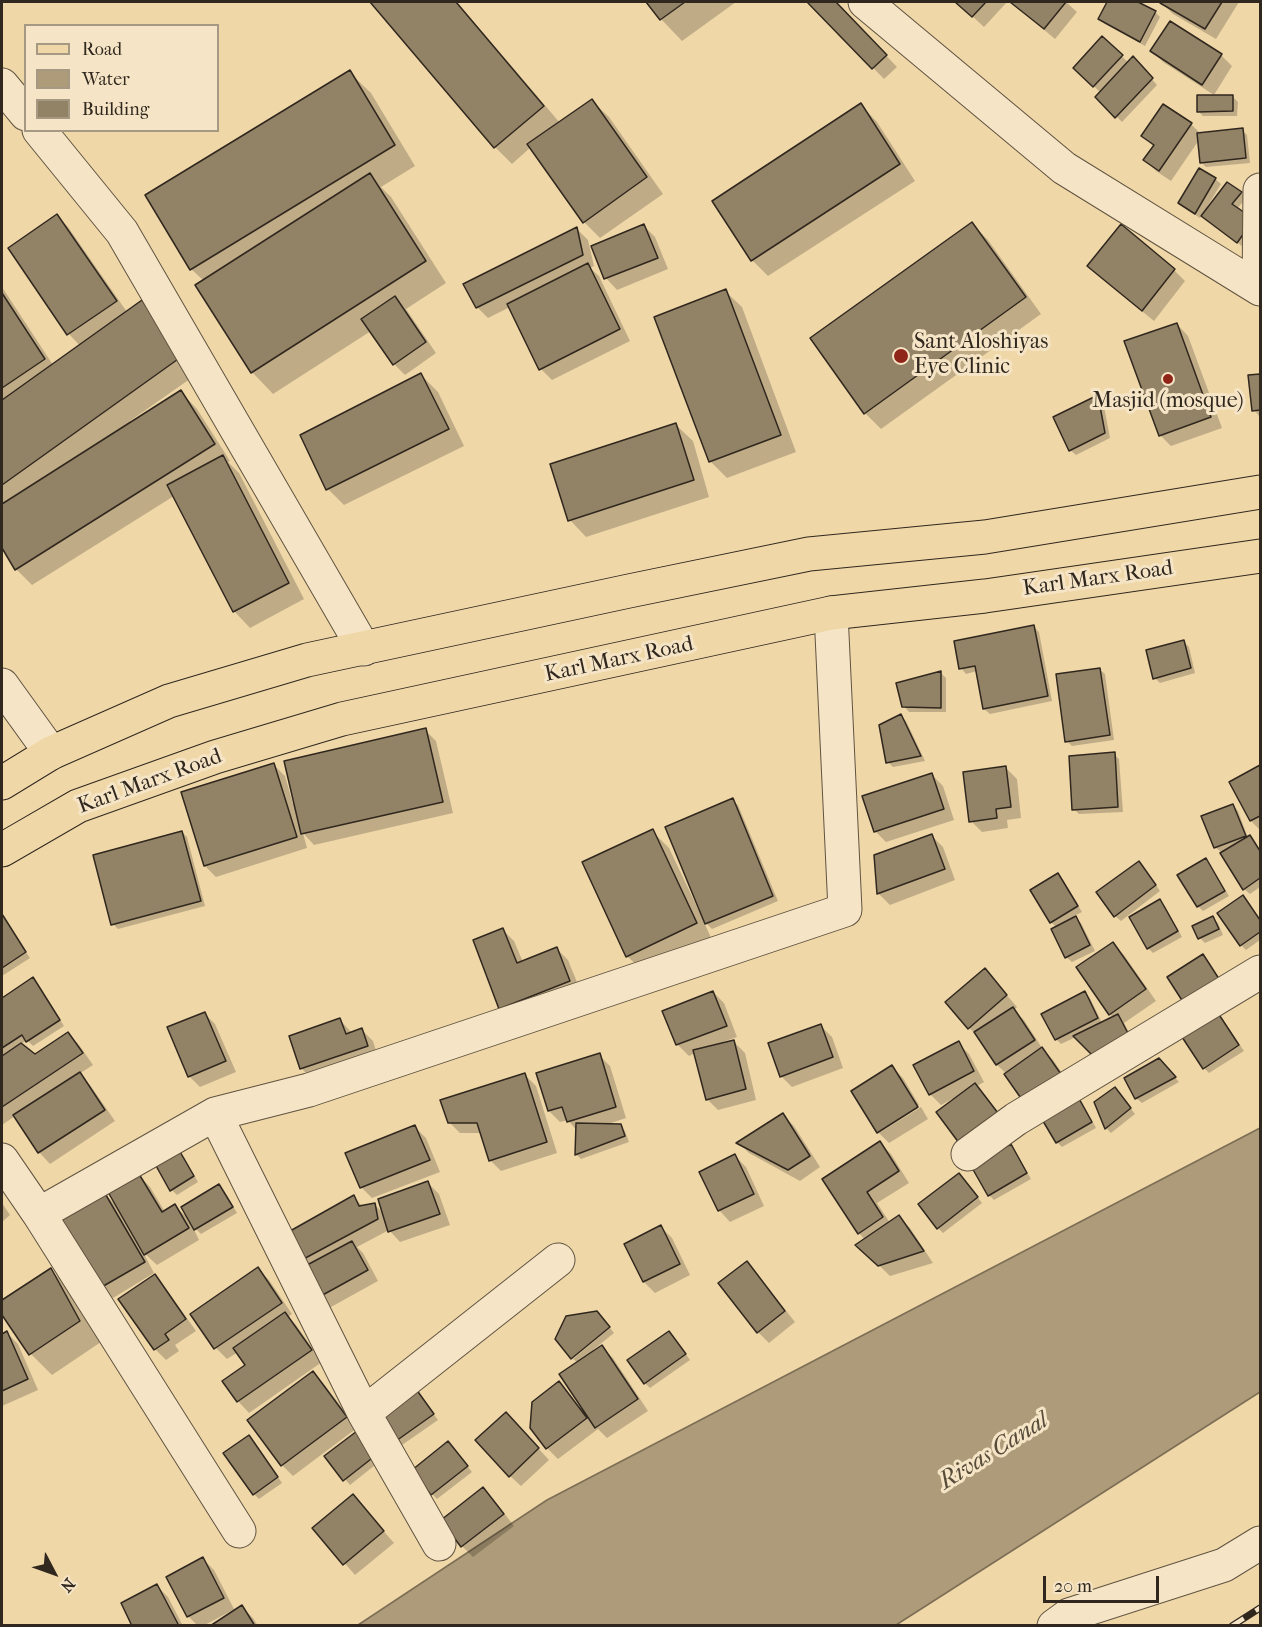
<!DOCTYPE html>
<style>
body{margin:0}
#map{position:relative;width:1262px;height:1627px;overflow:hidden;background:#efd7a8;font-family:"IM FELL French Canon",serif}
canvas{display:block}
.frame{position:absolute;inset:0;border:3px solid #30271e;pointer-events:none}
.legend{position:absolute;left:24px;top:24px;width:195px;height:108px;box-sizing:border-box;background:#f5e5c6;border:2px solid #a69983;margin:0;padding:8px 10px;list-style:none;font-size:18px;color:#30271e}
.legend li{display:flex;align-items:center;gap:12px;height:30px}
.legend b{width:30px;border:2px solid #a69983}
.north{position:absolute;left:24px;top:1543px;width:60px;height:60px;-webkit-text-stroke:4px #f5e5c6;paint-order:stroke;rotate:131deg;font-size:16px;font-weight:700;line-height:24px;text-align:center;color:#30271e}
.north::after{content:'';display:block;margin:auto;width:21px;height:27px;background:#30271e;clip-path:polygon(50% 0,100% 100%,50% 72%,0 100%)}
.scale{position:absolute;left:1043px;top:1576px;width:116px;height:27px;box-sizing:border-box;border:3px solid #30271e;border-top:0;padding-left:8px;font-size:18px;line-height:21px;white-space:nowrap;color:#30271e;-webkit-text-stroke:4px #f5e5c6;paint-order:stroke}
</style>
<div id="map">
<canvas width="1262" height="1627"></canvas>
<div class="frame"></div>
<ul class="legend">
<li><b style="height:8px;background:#efd7a8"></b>Road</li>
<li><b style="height:16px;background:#ae9b79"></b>Water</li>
<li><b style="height:16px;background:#938366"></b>Building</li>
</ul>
<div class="north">N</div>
<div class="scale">20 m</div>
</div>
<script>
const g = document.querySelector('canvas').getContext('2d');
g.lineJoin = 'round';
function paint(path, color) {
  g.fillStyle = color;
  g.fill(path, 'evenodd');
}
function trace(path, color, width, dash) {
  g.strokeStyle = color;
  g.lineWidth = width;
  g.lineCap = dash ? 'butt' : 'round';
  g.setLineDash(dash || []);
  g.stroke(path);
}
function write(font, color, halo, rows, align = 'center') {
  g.font = font + ' "IM FELL French Canon",serif';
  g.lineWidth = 6;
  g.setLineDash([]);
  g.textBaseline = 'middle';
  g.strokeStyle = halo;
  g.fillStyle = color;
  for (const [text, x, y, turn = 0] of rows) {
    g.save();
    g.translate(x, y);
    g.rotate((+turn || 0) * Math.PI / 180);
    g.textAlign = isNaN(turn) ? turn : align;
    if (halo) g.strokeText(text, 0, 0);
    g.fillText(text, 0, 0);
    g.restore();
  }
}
const water = new Path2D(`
 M1260,1128V1392L896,1625H358L547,1500Z`);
paint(water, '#ae9b79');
trace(water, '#7c6d55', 1.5);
paint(new Path2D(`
 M372,2H457L560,123L592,101L609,117L663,194L600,238L584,222L531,147L512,164L495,147Z
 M648,2H736L682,41L661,19Z
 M809,2H835L897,67L884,79Z
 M957,2H1007L984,27Z
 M1011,2H1066L1077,12L1055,39Z
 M1109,2H1135L1155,12L1160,17L1145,46L1105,24L1100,19Z
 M1162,2H1239L1216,39L1173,14L1162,3Z
 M1170,23L1221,55L1232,66L1214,95L1163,62L1152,51Z
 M1102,38L1129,63H1138L1157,85L1122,122L1097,97L1101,93L1075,68Z
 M349,72L371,93L415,166L381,187L391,197L446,283L406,309L436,353L405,375L394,364L371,331L273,394L252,372L197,285L204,281L191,269Z
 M1233,97L1238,102L1237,116H1203L1198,111Z
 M861,105L877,122L915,181L768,276L752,260Z
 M1191,124L1201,134L1242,130L1247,135L1250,163L1206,167L1201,162L1199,140L1171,181L1156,171L1145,160L1154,147L1143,136Z
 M1199,170L1215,179L1221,184L1207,207L1209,209L1241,193L1246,198L1237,209L1258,226L1243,247L1202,215L1200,218L1185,208L1180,203Z
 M57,216L68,227L127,312L197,374L130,421L131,423L181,392L197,409L230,461L228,462L239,473L304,599L250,628L234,611L174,496L32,585L16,569L2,545V287L53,365L80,346L69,334L10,248Z
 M972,224L988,240L1041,314L881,429L865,413Z
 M644,226L655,237L668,269L617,290L606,278L593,247Z
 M1121,227L1174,270L1185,281L1154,321L1100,277L1089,266Z
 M577,229L588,240L594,266L590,268L599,276L630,341L552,380L541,369L510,307L488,318L477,307Z
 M725,291L742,307L796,452L727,478L710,461Z
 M1177,324L1188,336L1222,428L1171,446L1160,435Z
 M421,375L438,392L464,446L344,505L328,489Z
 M1260,375V415L1259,416L1254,410L1250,376Z
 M1097,396L1103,401L1110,438L1076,455L1070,450Z
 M676,425L693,441L709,497L586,537L570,520Z
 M1034,627L1039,632L1052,701L990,714L984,709L977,671L966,674L961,668Z
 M1184,642L1189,647L1195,673L1160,683L1155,678Z
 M1099,669L1105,674L1114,740L1072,746L1067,741Z
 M941,673L946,678V712H909L904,706Z
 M900,716L906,721L925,761L893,767L888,762Z
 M425,730L436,741L453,813L314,845L303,833L307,848L216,877L205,866L274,765L285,776L293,804Z
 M1114,754L1119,759L1123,812L1079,814L1074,809Z
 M1260,767V830L1251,821L1231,783Z
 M1006,768L1017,779L1021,818L1007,820L1008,828L982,832L971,821Z
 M932,775L943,786L954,820L886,842L875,831Z
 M732,800L738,805L778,901L712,929L703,920L712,940L644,972L627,956L652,831L669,848L699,911L701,910Z
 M1233,805L1238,811L1248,838L1250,837L1255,842L1260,851V887L1250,894L1244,889L1221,852L1215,847Z
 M182,832L187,837L205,906L118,929L113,924Z
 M932,836L943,847L955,880L890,905L879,894L876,856Z
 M1205,860L1210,865L1229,896L1203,911L1198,906Z
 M1144,868L1160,891L1121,921L1115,916Z
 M1058,875L1063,880L1082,912L1074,916L1081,923L1095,951L1072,962L1066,957L1056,927L1051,922Z
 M1160,901L1165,906L1182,937L1153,953L1148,948Z
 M1248,902L1260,920V940L1246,950L1241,945Z
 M2,916L30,958L2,976Z
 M1213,918L1218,923L1223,935L1205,943L1200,938L1194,927Z
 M503,930L514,941L523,962L557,949L568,960L581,992L512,1019L501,1008Z
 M1113,944L1124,955L1156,1001L1124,1023L1135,1044L1076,1037L1061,1044L1056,1039L1085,993L1090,998L1102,1023L1113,1018L1110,1014Z
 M985,970L1017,1007L1014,1010L1024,1020L1044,1051L1053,1060L1073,1089L1007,1074L997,1065L980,1038L969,1028Z
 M33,979L38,984L64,1026L33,1046L27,1040L20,1045L35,1056L68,1033L79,1045L93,1065L79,1074L90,1085L115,1121L50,1164L39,1152L15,1116L2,1125V999Z
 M713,992L724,1003L737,1037L720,1043L721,1045L734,1042L745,1053L756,1100L718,1110L707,1099L695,1053L689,1056L678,1045L664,1012Z
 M204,1013L215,1024L236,1072L200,1087L189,1076Z
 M1218,1015L1223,1020L1244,1051L1209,1073L1204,1068Z
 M340,1020L352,1033L362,1030L373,1041L378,1057L313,1080L302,1069L291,1037Z
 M820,1025L832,1037L843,1068L792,1087L781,1076Z
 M958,1043L969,1054L984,1082L977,1086L986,1096L1011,1129L954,1098L941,1105L930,1094Z
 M599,1055L610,1066L626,1118L605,1125L620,1126L625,1131L629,1142L581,1159L576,1154L577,1131L568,1120L560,1122L549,1111Z
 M1164,1065L1179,1082L1142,1103L1136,1098Z
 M892,1067L903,1078L919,1105L879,1130V1133L853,1092Z
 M525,1075L536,1086L557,1153L501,1171L490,1160L482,1133H460L449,1122Z
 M1120,1094L1135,1114L1111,1133L1106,1128Z
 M1077,1097L1082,1102L1096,1128L1062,1147L1057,1142Z
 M921,1107L928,1119L889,1143L879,1133Z
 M783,1115L794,1126L820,1167L800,1181L749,1153L739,1143Z
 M415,1127L426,1138L440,1172L372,1198L361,1187Z
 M880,1143L891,1154L909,1183L877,1203L890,1223L899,1217L910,1228L933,1263L890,1276L858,1245L865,1240L859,1233L825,1180Z
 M1010,1145L1015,1151L1031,1179L994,1200L989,1195Z
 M179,1152L184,1157L198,1182L177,1195L172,1190Z
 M735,1156L746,1167L764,1206L730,1222L719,1210L701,1172Z
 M139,1175L150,1187L165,1212L175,1206L189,1219L219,1186L224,1191L237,1213L201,1234L192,1225L199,1240L157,1265L143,1252L154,1273L113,1298L102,1287L103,1192L117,1206Z
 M964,1180L982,1203L943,1233L938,1228Z
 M428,1183L439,1194L450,1225L400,1242L389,1230L357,1247L363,1253L378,1281L322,1312L299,1262L354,1197L363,1207L374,1204L384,1214Z
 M2,1203L10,1215L2,1222Z
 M661,1227L672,1238L690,1275L655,1293L644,1282L626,1245Z
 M746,1263L757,1274L795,1322L769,1343L758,1332Z
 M258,1269L269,1280L292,1314L288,1317L296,1325L322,1362L249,1413L238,1401L224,1382L247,1366L238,1352L227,1359L216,1348L192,1314Z
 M51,1270L72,1291L101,1342L52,1375L31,1354L2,1312V1302Z
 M154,1276L165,1287L196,1331L175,1345L179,1351L166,1360L155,1349L120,1300Z
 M610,1328L614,1333L593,1350L594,1352L602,1347L613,1358L648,1411L607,1438L598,1429L558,1459L547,1448L532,1428L559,1383L570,1394L582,1410L584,1409L578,1363L573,1359Z
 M7,1333L18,1344L38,1390L2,1406V1336Z
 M674,1338L690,1360L650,1388L645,1383Z
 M313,1373L324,1384L357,1428L293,1476L282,1465Z
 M416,1391L438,1420L402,1445L397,1440Z
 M517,1425L549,1460L521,1486L510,1476Z
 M254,1442L282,1483L259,1499L254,1494Z
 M453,1448L472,1472L437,1499L432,1494Z
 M326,1457L384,1458L350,1485Z
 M483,1489L494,1500L514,1526L473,1557L462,1546Z
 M353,1496L394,1543L355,1575L314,1528Z
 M203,1559L214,1570L235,1611L242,1607L253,1618L258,1626H213L234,1612L233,1610L203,1626H198L188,1616Z
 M157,1586L168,1597L183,1626H134Z`), '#0003');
const building = new Path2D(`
 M370,2H456L544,106L494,148Z
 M646,2H685L660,20Z
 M807,2H836L887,55L872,69Z
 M955,2H986L972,17Z
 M1010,2H1066L1044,29Z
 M1107,2H1138L1156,11L1140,42L1098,19Z
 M1161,2H1222L1205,29L1160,3Z
 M1170,21L1222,54L1202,85L1150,51Z
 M1102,36L1123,55L1093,87L1073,68Z
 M1133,56L1153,78L1115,118L1095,97Z
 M350,70L395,145L190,270L145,195Z
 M1197,95H1233V111L1197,112Z
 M592,99L647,177L583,223L527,144Z
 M861,103L900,164L751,261L712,201Z
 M1163,104L1192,123L1159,171L1143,160L1154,145L1141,136Z
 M1243,128L1246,158L1200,163L1197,133Z
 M1199,168L1216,178L1195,214L1178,203Z
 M370,173L426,261L251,373L195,285Z
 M1227,182L1242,192L1232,204L1254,219L1237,243L1201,216Z
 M57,214L117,301L67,335L8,248Z
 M972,222L1026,297L864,414L810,338Z
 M644,224L658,258L604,279L591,246Z
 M1121,224L1175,269L1142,311L1087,266Z
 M577,227L583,255L476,308L463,284Z
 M588,263L620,329L539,370L507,304Z
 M726,289L781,435L709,462L654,317Z
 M2,293L45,359L2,388Z
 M395,296L426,342L393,365L361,319Z
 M142,300L181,357L2,485V400Z
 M1177,323L1211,417L1159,436L1124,341Z
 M421,373L449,429L326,490L300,435Z
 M1260,374V410L1252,411L1248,375Z
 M181,390L215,444L15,570L2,548V504Z
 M1098,395L1105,433L1069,451L1053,417Z
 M676,423L694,480L568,521L550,464Z
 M223,455L289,583L233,612L167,485Z
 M1034,625L1048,696L983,709L975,666L959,669L954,641Z
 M1184,640L1191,668L1153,679L1146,650Z
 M1100,668L1110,735L1065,742L1056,674Z
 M941,671V708L902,707L896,683Z
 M901,714L921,756L886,763L879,725Z
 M426,728L443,802L301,834L284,761Z
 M1115,752L1118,807L1072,810L1069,756Z
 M274,763L297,837L204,866L181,792Z
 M1260,765V816L1250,821L1229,782Z
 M1006,766L1011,807L996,809L997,818L969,822L963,772Z
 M932,773L944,809L874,832L862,796Z
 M733,798L773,896L705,924L665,827Z
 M1233,804L1246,836L1214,848L1201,816Z
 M653,829L697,923L626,957L582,862Z
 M182,831L201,901L111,925L93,855Z
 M932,834L945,869L877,894L874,855Z
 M1250,835L1260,851V878L1243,890L1220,853Z
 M1206,858L1225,891L1197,907L1177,875Z
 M1139,861L1156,885L1114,917L1096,892Z
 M1058,873L1078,906L1050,923L1030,890Z
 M1243,895L1260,920V932L1240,946L1217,913Z
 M1160,899L1178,931L1147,949L1129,917Z
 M2,914L26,952L2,968Z
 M1076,916L1090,945L1065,958L1051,929Z
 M1213,916L1219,929L1198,939L1192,926Z
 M503,928L517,963L557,947L570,981L499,1009L473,940Z
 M1113,942L1146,989L1109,1015L1076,967Z
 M1203,954L1221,982L1185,1005L1167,977Z
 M985,968L1007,995L968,1029L945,1002Z
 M33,977L60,1020L26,1042L22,1035L2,1048V998Z
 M713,991L727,1026L676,1045L662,1011Z
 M1085,991L1098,1018L1055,1040L1041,1014Z
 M1013,1007L1035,1040L996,1065L974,1032Z
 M205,1012L226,1061L188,1077L167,1027Z
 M1218,1013L1239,1045L1203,1069L1182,1037Z
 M1118,1014L1131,1039L1095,1058L1073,1036Z
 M340,1018L346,1034L362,1028L368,1046L300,1069L289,1036Z
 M821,1024L833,1057L780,1077L768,1043Z
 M68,1032L83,1053L2,1107V1056L21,1043L35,1054Z
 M734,1040L746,1089L706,1100L693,1050Z
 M959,1041L974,1071L929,1095L913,1065Z
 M1042,1047L1063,1077L1025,1104L1004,1074Z
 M600,1053L616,1107L567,1122L562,1107L548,1111L536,1073Z
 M1159,1058L1176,1077L1135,1099L1124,1078Z
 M892,1065L918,1107L877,1133L851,1091Z
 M80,1072L105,1110L38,1153L13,1115Z
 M525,1073L547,1142L489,1161L477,1123H448L440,1100Z
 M975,1083L1001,1117L962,1147L936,1112Z
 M1115,1087L1131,1108L1105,1129L1094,1102Z
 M1077,1095L1092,1122L1056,1143L1040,1116Z
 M783,1113L810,1156L788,1170L736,1143Z
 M576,1123L621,1124L625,1136L575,1155Z
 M415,1125L430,1160L360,1188L345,1153Z
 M880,1141L899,1171L867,1192L883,1217L858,1234L822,1179Z
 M1011,1144L1027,1173L988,1196L971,1166Z
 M179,1150L194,1176L170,1191L155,1164Z
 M735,1154L754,1194L718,1211L699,1172Z
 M959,1173L978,1197L937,1229L918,1204Z
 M139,1174L162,1212L175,1204L189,1228L144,1255L108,1192Z
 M428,1181L440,1214L388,1232L378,1199Z
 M219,1184L233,1207L194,1230L181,1207Z
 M103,1190L145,1262L100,1288L58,1216Z
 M354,1195L359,1206L375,1203L378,1219L298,1262L283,1235Z
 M899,1215L924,1251L878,1266L855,1245Z
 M661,1225L680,1264L643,1282L624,1244Z
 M352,1241L368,1270L310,1302L294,1272Z
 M747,1261L785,1311L757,1333L718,1283Z
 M258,1267L282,1303L214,1349L190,1314Z
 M51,1268L80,1321L29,1355L2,1315V1300Z
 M155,1274L186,1319L165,1334L169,1340L154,1350L118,1299Z
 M597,1311L610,1327L571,1359L555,1339L566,1316Z
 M285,1312L312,1350L237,1402L222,1381L245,1365L233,1348Z
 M7,1331L28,1379L2,1391V1334Z
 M669,1331L686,1354L644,1384L627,1360Z
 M602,1345L638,1399L595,1428L559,1374Z
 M313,1371L347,1417L281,1466L247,1420Z
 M559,1381L587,1418L546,1449L530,1428L532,1402Z
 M416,1389L434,1414L396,1441L378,1416Z
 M506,1412L539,1448L509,1477L475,1440Z
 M361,1428L380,1452L343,1481L324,1456Z
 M249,1435L278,1477L253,1495L223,1453Z
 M448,1441L468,1466L431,1495L412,1470Z
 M483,1487L504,1514L461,1547L441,1520Z
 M353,1494L384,1531L343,1565L312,1528Z
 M203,1557L224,1598L187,1617L166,1577Z
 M157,1584L178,1624L176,1626H132L121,1603Z
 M242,1605L255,1626H210Z`);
paint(building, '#938366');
trace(building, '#30271e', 1.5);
const minor = new Path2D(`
 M865,2L1064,168L1260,289
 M2,85L26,114
 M39,130L122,232L364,649
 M1259,288L1260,190
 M2,685L51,753
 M215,1114L364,1413L439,1544
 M968,1154L1016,1119L1260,972
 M2,1160L39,1214L239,1531
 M39,1214L215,1114L309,1090L845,910L831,613
 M364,1413L558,1260
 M1054,1626L1069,1615L1224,1565L1260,1543`);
const major = new Path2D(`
 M2,783L51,753L169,701L307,660L629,591L809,554L985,537L1260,492
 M2,850L78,806L215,757L342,719L831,613L985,596L1260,556`);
trace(minor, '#605340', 35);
trace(major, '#30271e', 35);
trace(minor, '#f5e5c6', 33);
trace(major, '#efd7a8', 33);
const rail = new Path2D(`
 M1232,1626L1260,1608`);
trace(rail, '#30271e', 7);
trace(rail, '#f5e5c6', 4.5, [14]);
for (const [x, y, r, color] of [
 [901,356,8,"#8f2418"],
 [1168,379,6,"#8f2418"]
]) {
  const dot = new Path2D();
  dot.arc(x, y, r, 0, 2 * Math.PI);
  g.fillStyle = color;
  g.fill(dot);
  trace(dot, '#f5e5c6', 2);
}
write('22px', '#30271e', '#f5e5c6', [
 ["Sant Aloshiyas",914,343],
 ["Eye Clinic",914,368],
 ["Masjid (mosque)",1168,402,"center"]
], 'left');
write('22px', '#30271e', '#f5e5c6', [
 ["Karl Marx Road",1098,579,-8],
 ["Karl Marx Road",619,660,-12],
 ["Karl Marx Road",150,782,-20]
]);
write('italic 24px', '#564a39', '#f5e5c6', [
 ["Rivas Canal",994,1452,-32]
]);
</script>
